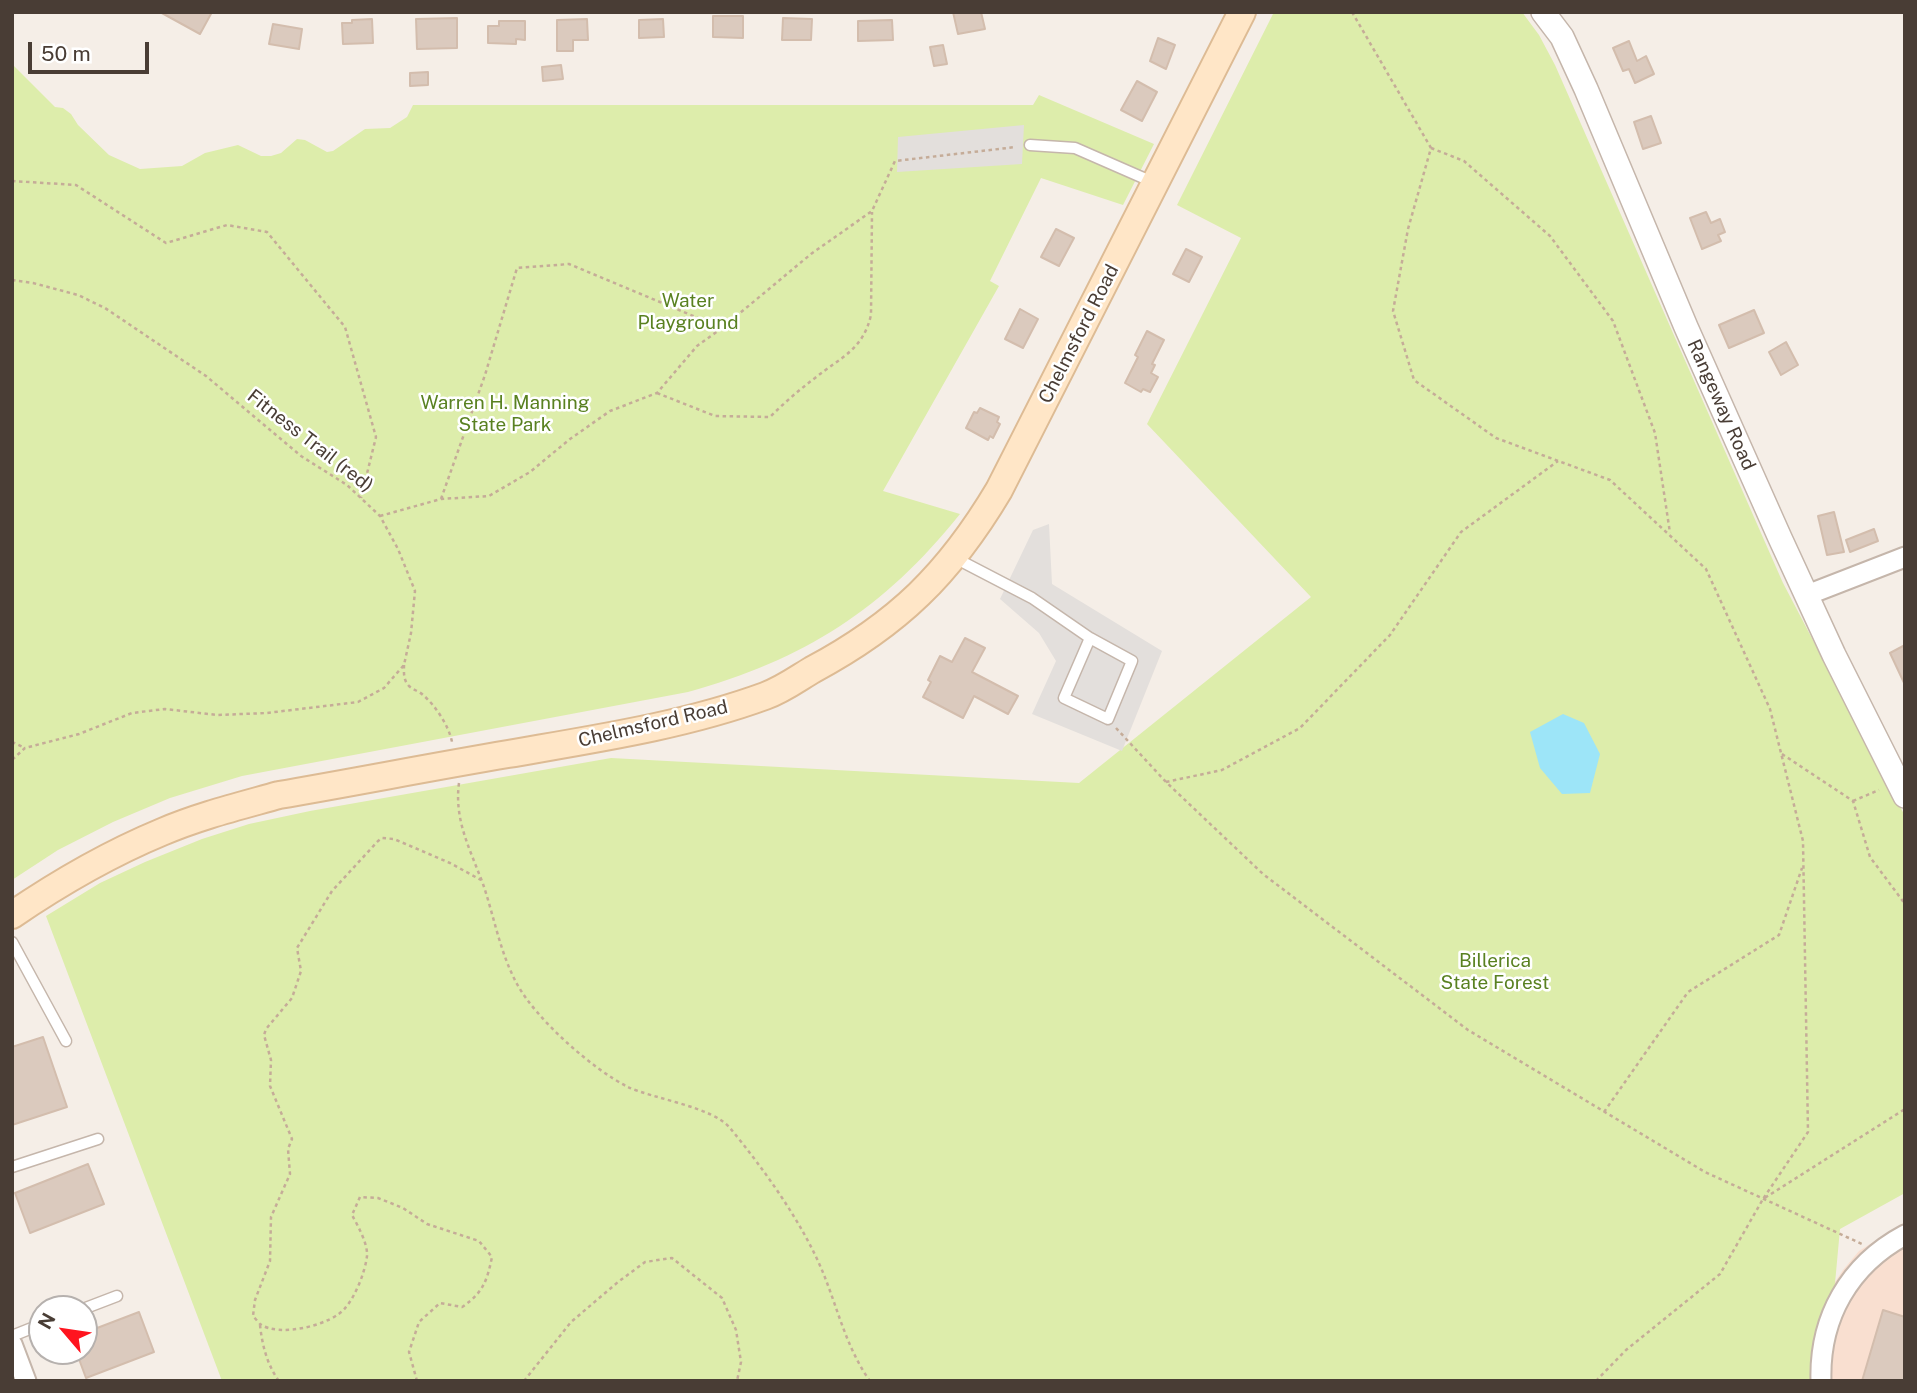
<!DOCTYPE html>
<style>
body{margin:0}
#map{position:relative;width:1917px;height:1393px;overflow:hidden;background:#f5eee7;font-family:"Public Sans",sans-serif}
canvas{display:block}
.frame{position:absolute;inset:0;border:14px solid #493d35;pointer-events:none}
.north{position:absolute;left:28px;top:1295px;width:70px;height:70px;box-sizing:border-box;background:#fff;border:2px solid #b6b1ae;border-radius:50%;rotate:299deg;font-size:19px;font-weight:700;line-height:28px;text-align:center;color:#493d35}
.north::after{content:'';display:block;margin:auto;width:24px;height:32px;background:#ff141f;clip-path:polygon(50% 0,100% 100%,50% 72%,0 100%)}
.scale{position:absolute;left:28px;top:42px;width:121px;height:32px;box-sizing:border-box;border:4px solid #493d35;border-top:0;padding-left:9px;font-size:21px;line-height:24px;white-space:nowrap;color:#493d35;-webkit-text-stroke:5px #fff;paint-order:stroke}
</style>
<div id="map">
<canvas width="1917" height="1393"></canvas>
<div class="frame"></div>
<div class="north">N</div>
<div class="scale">50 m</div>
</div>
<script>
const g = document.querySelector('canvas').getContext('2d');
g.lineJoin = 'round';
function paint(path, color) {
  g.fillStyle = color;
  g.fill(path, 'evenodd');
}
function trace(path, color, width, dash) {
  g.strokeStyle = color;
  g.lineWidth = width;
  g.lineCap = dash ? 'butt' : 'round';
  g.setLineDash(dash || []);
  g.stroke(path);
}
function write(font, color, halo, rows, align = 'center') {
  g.font = font + ' "Public Sans",sans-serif';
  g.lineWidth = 5;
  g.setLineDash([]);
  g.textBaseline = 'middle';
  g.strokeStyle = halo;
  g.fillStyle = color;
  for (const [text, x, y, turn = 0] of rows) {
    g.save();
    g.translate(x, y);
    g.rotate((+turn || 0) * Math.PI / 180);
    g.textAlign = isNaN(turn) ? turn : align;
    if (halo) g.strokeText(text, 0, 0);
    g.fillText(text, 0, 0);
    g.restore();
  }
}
paint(new Path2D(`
 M1905,1222V1381H1810L1829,1291L1843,1270L1859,1251Z`), '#f9dfd0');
paint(new Path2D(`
 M1274,12H1522L1539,35L1555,65L1783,583L1905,816V1193L1840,1229L1826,1381H222L46,916L100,883L145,862L202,839L249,824L310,811L611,758L1079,783L1311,597L1147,424L1241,238L1177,205Z
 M12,64L55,107L63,108L71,114L78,125L109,155L140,169L182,166L205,153L238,145L261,156H271L281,153L297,139L305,140L327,152L333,151L365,129L390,128L407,117L413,105H1033L1039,95L1154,144L1123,205L1041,178L990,281L999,286L883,491L960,514C884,609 804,660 688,692L242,776L170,798L113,822L58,850L12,880Z`), '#ddedab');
paint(new Path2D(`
 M1024,125L1022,164L897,172L898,137Z
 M1049,524L1052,584L1162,651L1122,751L1032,714L1056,661L1039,633L1000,599L1033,530Z`), '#e3dfdc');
paint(new Path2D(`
 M1563,714L1584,723L1600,754L1590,793L1562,794L1540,768L1530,732Z`), '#9de5f8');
const building = new Path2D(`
 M160,12H212L200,34Z
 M953,12H981L985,29L958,34Z
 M713,16H743V38L713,37Z
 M457,18V48L417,49L416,19Z
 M783,18L812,19L811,40H782Z
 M372,19L373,43L343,44L342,23H352V20Z
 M587,19L588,40H573V51H557V20Z
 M663,19L664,37L639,38V20Z
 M892,20L893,40L858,41V21Z
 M499,21H525V40L516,39V44L488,43V26H499Z
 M273,24L302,29L299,49L269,44Z
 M1158,38L1175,45L1166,69L1150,61Z
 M1629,41L1637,61L1646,56L1654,74L1635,83L1629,69L1623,71L1613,48Z
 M943,45L947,64L934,66L930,47Z
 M561,65L563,79L543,81L542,67Z
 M428,72V85L410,86V73Z
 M1137,81L1157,92L1142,121L1121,110Z
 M1651,116L1661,143L1643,149L1634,122Z
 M1706,212L1711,223L1720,219L1725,232L1718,235L1721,241L1702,249L1690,218Z
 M1056,229L1074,238L1059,266L1041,257Z
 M1186,249L1202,257L1189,282L1173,274Z
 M1020,309L1038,319L1023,348L1005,339Z
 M1754,310L1764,333L1729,348L1719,325Z
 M1147,331L1164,340L1152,364L1155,365L1151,373L1158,377L1150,392L1143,389L1141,392L1125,383L1138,357L1135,355Z
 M1786,342L1798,365L1781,375L1769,352Z
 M980,408L999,417L997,422L1000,424L993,438L990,436L988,440L966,428L974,412L977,413Z
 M1834,512L1844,552L1827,555L1818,516Z
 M1874,529L1878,541L1850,552L1846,540Z
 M965,638L985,648L972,672L1018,696L1008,714L974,696L963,718L923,697L931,682L928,680L940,656L952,662Z
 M1905,645V685L1890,653Z
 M43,1037L67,1107L12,1125V1047Z
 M88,1164L104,1204L30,1233L15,1193Z
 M1883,1310L1905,1317V1381H1862Z
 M139,1312L154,1352L86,1378L76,1351H84V1333Z`);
paint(building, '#dbcabe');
trace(building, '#d3bdad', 2);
const service = new Path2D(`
 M1030,145L1075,148L1155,183
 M955,558L1032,598L1090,638L1132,661L1108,719L1064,698L1090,638
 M12,942L66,1041
 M12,1167L98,1139
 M83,1309L117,1296
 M12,1336L42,1324`);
const minor = new Path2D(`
 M1807,595L1905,557
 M12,1344L26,1381
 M1821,1381C1819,1318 1849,1265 1905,1235`);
const tertiary = new Path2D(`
 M1543,12L1562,37L1586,89L1686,327L1780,538L1834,655L1905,796`);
const secondary = new Path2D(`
 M12,915C59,883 109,854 162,832C199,816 240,806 279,795C355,782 431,767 508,754C594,739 683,726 765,696C782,690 797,679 812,670C898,624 949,574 999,490L1242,12`);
trace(service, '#c5b6ab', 13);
trace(minor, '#c5b6ab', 23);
trace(tertiary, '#c5b6ab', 26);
trace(secondary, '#ddbb94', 30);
trace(new Path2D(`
 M1352,12L1431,148L1408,229L1393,311L1414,380L1496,438L1610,480L1706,569L1770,709L1803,841L1808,1132L1763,1199L1905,1109
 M1431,148L1464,161L1550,236L1613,321L1655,433L1670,533
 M12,181L76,185L166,243L227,225L267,232L345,327L376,437L361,498
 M12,280L33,283L78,295L105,308L206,376L301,456L347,485L380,516L398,549L415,591L411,633L404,665L384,688L358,702L267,713L217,715L165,709L132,713L79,734L25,748L12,760
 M657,393L715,416L770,417C784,403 799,390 815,378C841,357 863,350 871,315L872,212
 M441,499L485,375L517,268L569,264L722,328
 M380,516L441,499L489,496L530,472L570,439L610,411L657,393L697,346L722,328L811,254L872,211L895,161L1016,147
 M404,665C404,672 403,680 409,686C413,690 419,691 423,695C435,705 449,726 452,742
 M1116,728L1166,782L1263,874L1468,1030L1705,1172L1862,1244
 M12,742L25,748
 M1782,754L1853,801L1870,857L1905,904
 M1166,782L1222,770L1300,728L1390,635L1461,532L1558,461
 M459,783C454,820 470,849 483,884C494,916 500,953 517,984C536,1019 592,1069 628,1087C654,1099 713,1107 730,1128C764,1169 804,1225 824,1275C838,1310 847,1349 870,1381
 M1853,801L1879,790
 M1604,1112L1688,992L1779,935L1802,868
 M260,1325C262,1344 267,1365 279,1381
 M417,1381L409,1352L419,1322L440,1303L462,1307C483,1293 487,1281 492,1257L479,1241L427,1224L403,1208L378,1198L360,1197L352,1215C358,1226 368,1244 367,1256C365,1272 356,1295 346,1307C333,1325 279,1338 260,1324C260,1324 253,1316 253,1316L255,1300L270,1261L271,1217L290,1174L288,1149L292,1139L270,1086L271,1060L264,1035L266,1029L292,998L301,971L297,948L332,891L378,841L382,838L394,839L450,863L481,880
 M524,1381L571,1322L618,1282L645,1262L672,1258L722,1298L736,1330L741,1362L737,1381
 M1596,1381L1626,1350L1720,1274L1763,1199`), '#c5ac98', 2.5, [3.5, 3.5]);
trace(service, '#fff', 10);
trace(minor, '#fff', 19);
trace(tertiary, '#fff', 23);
trace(secondary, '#ffe6c7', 26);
write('19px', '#598121', '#fff', [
 ["Water",688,301],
 ["Playground",688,323],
 ["Warren H. Manning",505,403],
 ["State Park",505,425],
 ["Billerica",1495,961],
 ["State Forest",1495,983]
]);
write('19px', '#493d35', '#fff', [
 ["Chelmsford Road",1079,334,-63],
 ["Rangeway Road",1721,405,66],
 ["Fitness Trail (red)",310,441,38],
 ["Chelmsford Road",653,724,-13]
]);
</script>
